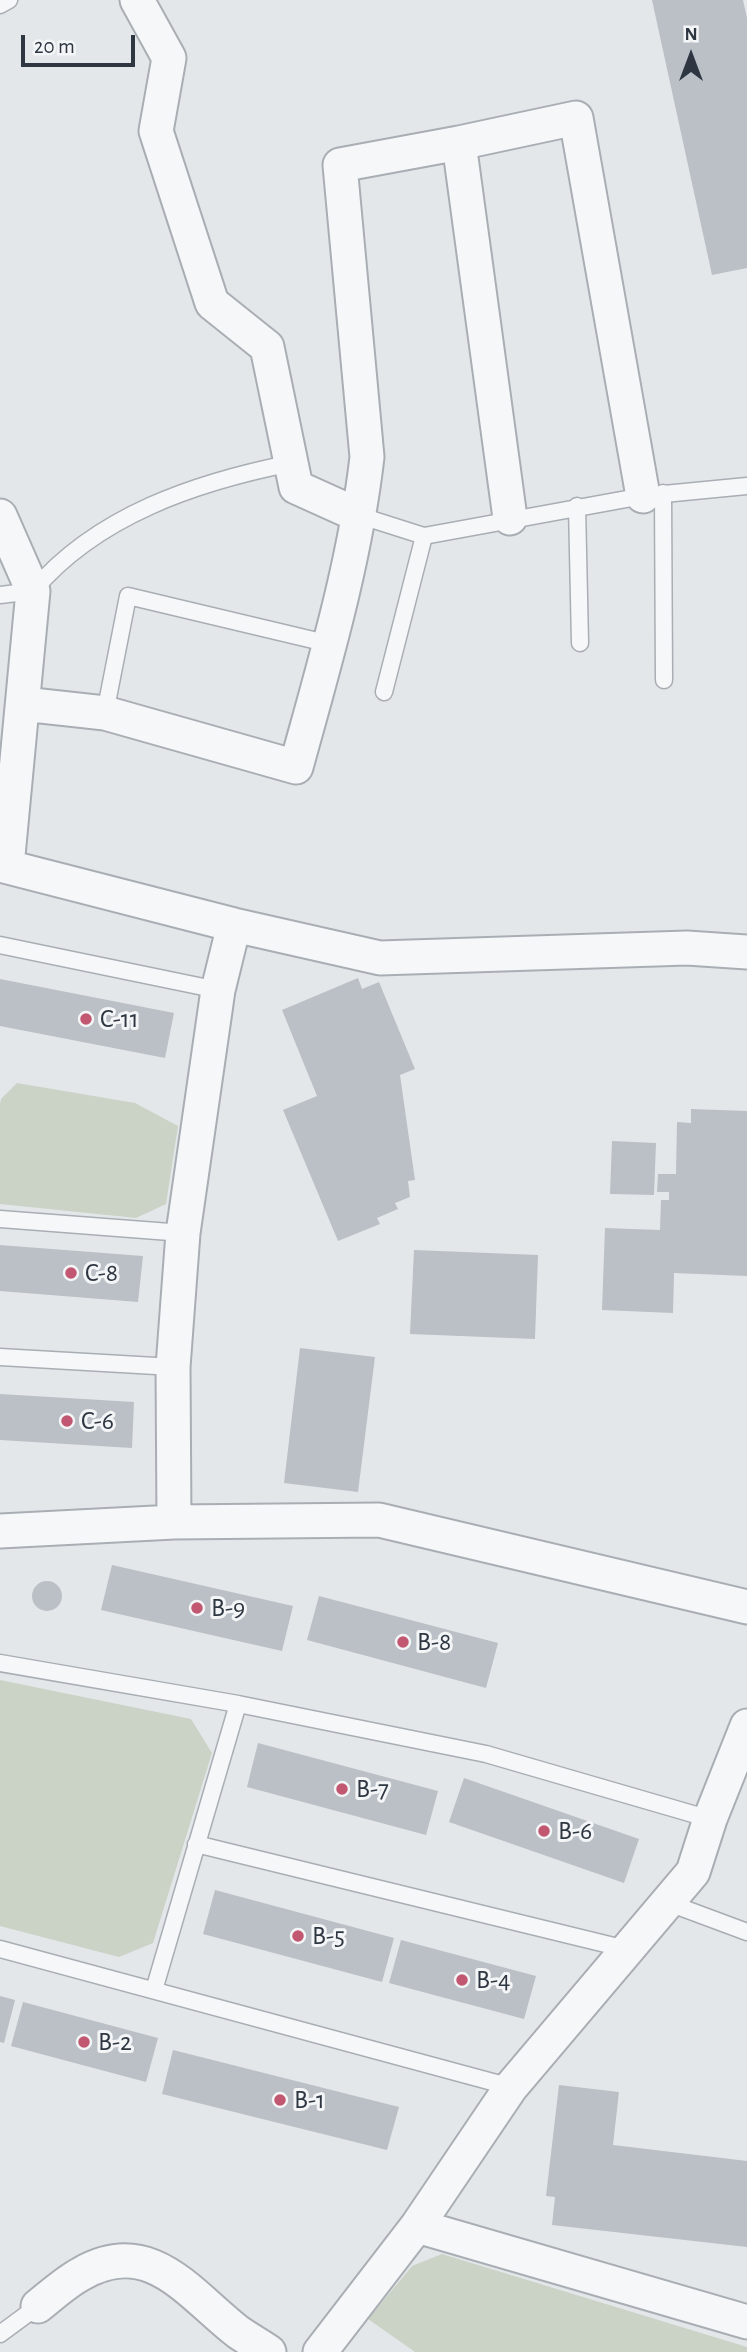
<!DOCTYPE html>
<style>
body{margin:0}
#map{position:relative;width:747px;height:2352px;overflow:hidden;background:#e4e7ea;font-family:"Alegreya Sans",sans-serif}
canvas{display:block}
.north{position:absolute;left:656px;top:21px;width:70px;height:70px;-webkit-text-stroke:5px #f3f5f7;paint-order:stroke;rotate:0deg;font-size:19px;font-weight:700;line-height:28px;text-align:center;color:#2d3641}
.north::after{content:'';display:block;margin:auto;width:24px;height:32px;background:#2d3641;clip-path:polygon(50% 0,100% 100%,50% 72%,0 100%)}
.scale{position:absolute;left:21px;top:35px;width:114px;height:32px;box-sizing:border-box;border:4px solid #2d3641;border-top:0;padding-left:9px;font-size:21px;line-height:24px;white-space:nowrap;color:#2d3641;-webkit-text-stroke:5px #f3f5f7;paint-order:stroke}
</style>
<div id="map">
<canvas width="747" height="2352"></canvas>
<div class="north">N</div>
<div class="scale">20 m</div>
</div>
<script>
const g = document.querySelector('canvas').getContext('2d');
g.lineJoin = 'round';
function paint(path, color) {
  g.fillStyle = color;
  g.fill(path, 'evenodd');
}
function trace(path, color, width, dash) {
  g.strokeStyle = color;
  g.lineWidth = width;
  g.lineCap = dash ? 'butt' : 'round';
  g.setLineDash(dash || []);
  g.stroke(path);
}
function write(font, color, halo, rows, align = 'center') {
  g.font = font + ' "Alegreya Sans",sans-serif';
  g.lineWidth = 6;
  g.setLineDash([]);
  g.textBaseline = 'middle';
  g.strokeStyle = halo;
  g.fillStyle = color;
  for (const [text, x, y, turn = 0] of rows) {
    g.save();
    g.translate(x, y);
    g.rotate((+turn || 0) * Math.PI / 180);
    g.textAlign = isNaN(turn) ? turn : align;
    if (halo) g.strokeText(text, 0, 0);
    g.fillText(text, 0, 0);
    g.restore();
  }
}
paint(new Path2D(`
 M17,1083L135,1103L178,1126L166,1204L136,1218L0,1204V1104L1,1099Z
 M0,1680L191,1719L212,1753L153,1943L119,1957L0,1926Z
 M442,2254L747,2347V2352H415L368,2319L412,2266Z`), '#cad3c6');
paint(new Path2D(`
 M652,0H743L747,18V268L712,275Z
 M358,978L362,989L379,982L415,1069L400,1075L415,1180L408,1181L410,1197L395,1203L398,1209L377,1218L380,1224L338,1241L283,1110L317,1096L282,1010Z
 M0,979L174,1013L165,1058L0,1026Z
 M691,1109L747,1111V1276L674,1273L673,1313L602,1310L605,1228L660,1230L661,1200H669V1192H657L658,1174H676L677,1122L691,1123Z
 M612,1141L656,1143L654,1195L610,1194Z
 M0,1245L143,1256L138,1302L0,1291Z
 M414,1250L538,1255L535,1339L410,1334Z
 M300,1348L375,1357L358,1492L284,1483Z
 M0,1394L134,1402L132,1448L0,1440Z
 M112,1565L293,1606L282,1651L101,1610Z
 M32 1596a15 15 0 1 1 30 0a15 15 0 1 1-30 0Z
 M319,1596L498,1643L486,1688L307,1640Z
 M258,1743L438,1791L426,1835L247,1787Z
 M464,1778L639,1839L624,1883L449,1822Z
 M215,1890L394,1938L382,1982L203,1934Z
 M401,1940L536,1976L524,2019L389,1983Z
 M0,1996L15,2000L4,2043L0,2042Z
 M23,2002L158,2038L146,2082L11,2046Z
 M173,2050L399,2107L387,2150L162,2094Z
 M559,2085L619,2092L613,2145L747,2161V2247L552,2225L555,2197L546,2196Z`), '#bbc0c6');
const service = new Path2D(`
 M0,5L9,0
 M663,493L664,680
 M577,506L580,643
 M358,515L424,536L643,496L747,486
 M0,595L33,591C97,515 197,482 292,463
 M384,692L424,536
 M105,713L128,596L330,644
 M0,945L218,990
 M0,1219L183,1233
 M0,1357L173,1367
 M0,1663L238,1704L486,1754L710,1819
 M196,1844L626,1949
 M669,1903L747,1932
 M0,1949L511,2087
 M154,1990L238,1704
 M0,2334L38,2306`);
const minor = new Path2D(`
 M137,0L169,58L156,131L212,303L267,347L296,487L358,515
 M459,143L576,118L643,496
 M0,516L33,591L7,866
 M23,704L105,713L296,767C324,665 355,562 367,457L340,165L459,143L510,518
 M0,865L234,925L380,958L687,948L747,952
 M174,1522L173,1367L183,1233L218,990L234,925
 M0,1531L174,1522L379,1520L747,1607
 M417,2226L747,2322
 M38,2306C52,2295 66,2282 81,2274C150,2234 189,2294 238,2332C248,2339 259,2345 269,2352
 M320,2352L417,2226L511,2087L693,1872L710,1819L747,1726`);
trace(service, '#a9aeb4', 19);
trace(minor, '#a9aeb4', 37);
trace(service, '#f6f7f9', 16);
trace(minor, '#f6f7f9', 33);
for (const [x, y, r, color] of [
 [86,1019,7,"#c15771"],
 [71,1273,7,"#c15771"],
 [67,1421,7,"#c15771"],
 [197,1608,7,"#c15771"],
 [403,1642,7,"#c15771"],
 [342,1789,7,"#c15771"],
 [544,1831,7,"#c15771"],
 [298,1936,7,"#c15771"],
 [462,1980,7,"#c15771"],
 [84,2042,7,"#c15771"],
 [280,2100,7,"#c15771"]
]) {
  const dot = new Path2D();
  dot.arc(x, y, r, 0, 2 * Math.PI);
  g.fillStyle = color;
  g.fill(dot);
  trace(dot, '#f3f5f7', 2.5);
}
write('26px', '#2d3641', '#f3f5f7', [
 ["C-11",100,1019],
 ["C-8",85,1273],
 ["C-6",81,1421],
 ["B-9",211,1608],
 ["B-8",417,1642],
 ["B-7",356,1789],
 ["B-6",558,1831],
 ["B-5",312,1936],
 ["B-4",476,1980],
 ["B-2",98,2042],
 ["B-1",294,2100]
], 'left');
</script>
